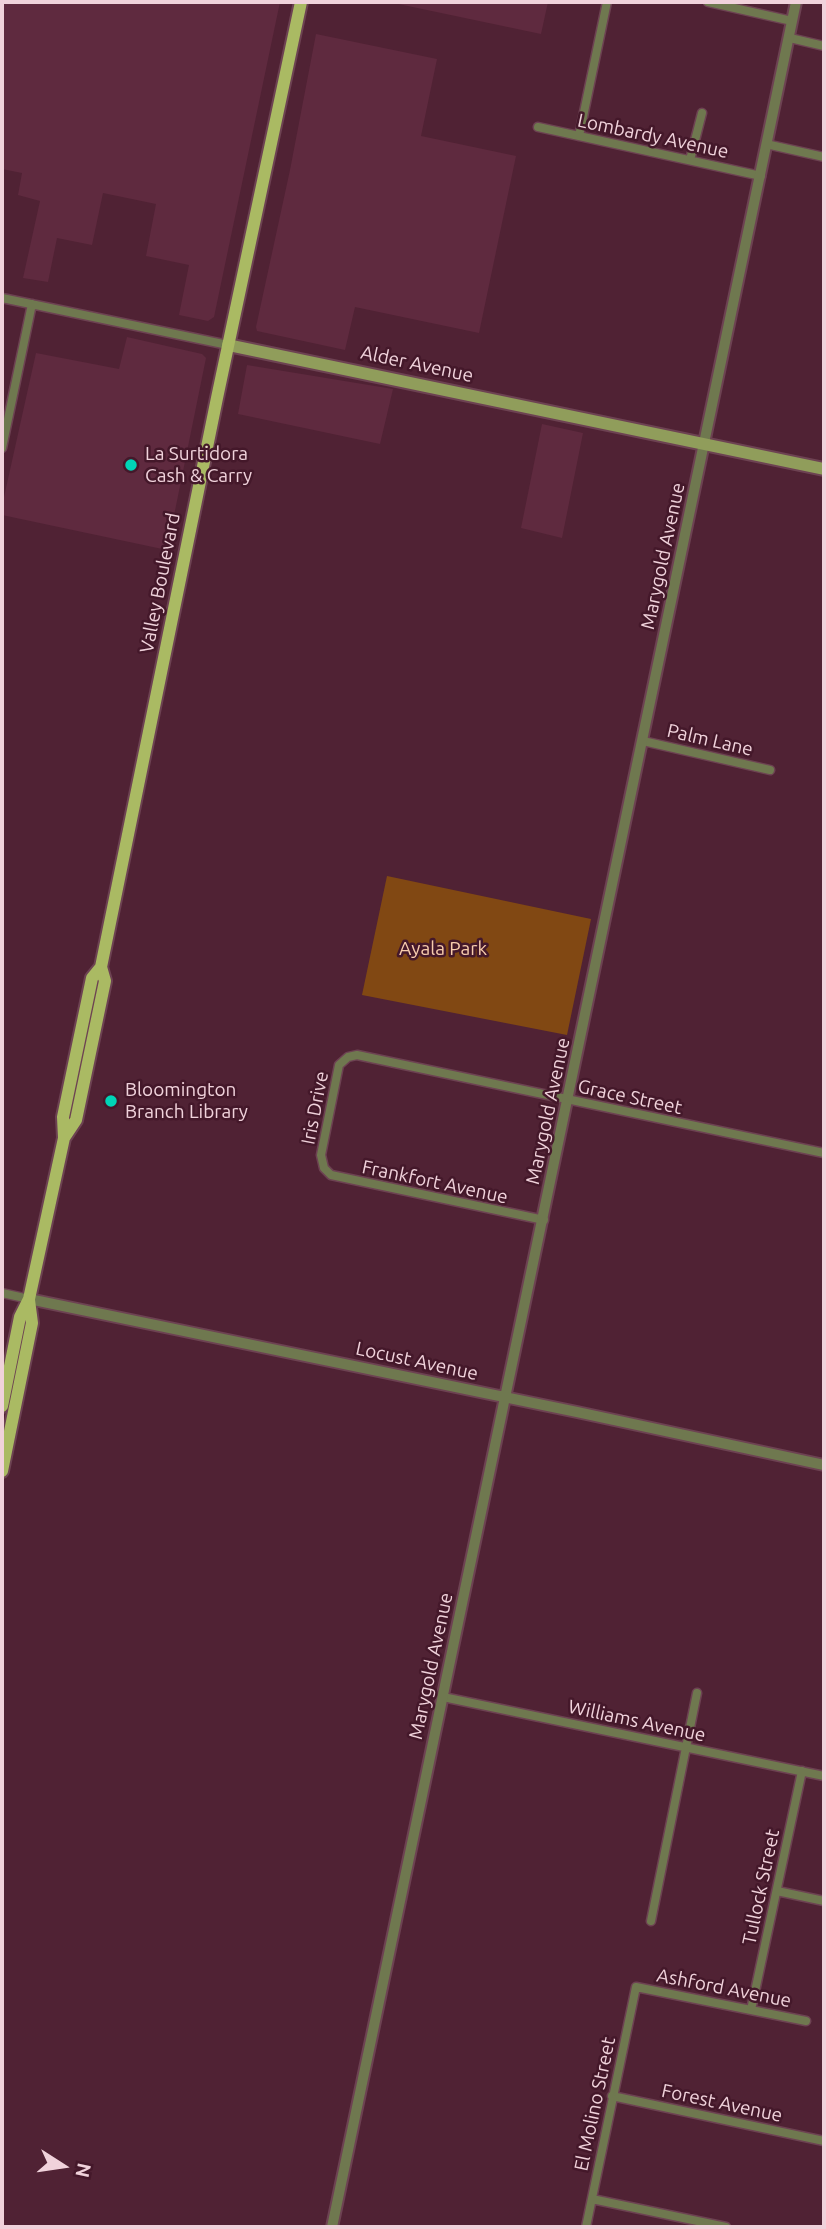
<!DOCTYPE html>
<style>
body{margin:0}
#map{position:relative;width:826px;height:2229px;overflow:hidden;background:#502234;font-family:Ubuntu,sans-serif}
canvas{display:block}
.frame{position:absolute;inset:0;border:4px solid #f0d2db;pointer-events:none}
.north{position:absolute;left:28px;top:2131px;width:70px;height:70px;-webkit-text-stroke:5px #44182a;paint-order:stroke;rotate:102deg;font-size:19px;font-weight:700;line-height:28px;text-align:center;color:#f0d2db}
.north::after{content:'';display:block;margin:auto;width:24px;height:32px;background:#f0d2db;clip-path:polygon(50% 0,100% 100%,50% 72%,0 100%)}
</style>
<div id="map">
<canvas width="826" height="2229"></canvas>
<div class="frame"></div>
<div class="north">N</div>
</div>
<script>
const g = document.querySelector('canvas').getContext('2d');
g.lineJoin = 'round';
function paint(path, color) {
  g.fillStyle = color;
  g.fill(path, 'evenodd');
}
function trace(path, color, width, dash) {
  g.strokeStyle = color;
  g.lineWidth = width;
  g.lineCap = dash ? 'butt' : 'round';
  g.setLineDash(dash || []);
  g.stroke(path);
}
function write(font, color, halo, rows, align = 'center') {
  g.font = font + ' Ubuntu,sans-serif';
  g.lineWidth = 5;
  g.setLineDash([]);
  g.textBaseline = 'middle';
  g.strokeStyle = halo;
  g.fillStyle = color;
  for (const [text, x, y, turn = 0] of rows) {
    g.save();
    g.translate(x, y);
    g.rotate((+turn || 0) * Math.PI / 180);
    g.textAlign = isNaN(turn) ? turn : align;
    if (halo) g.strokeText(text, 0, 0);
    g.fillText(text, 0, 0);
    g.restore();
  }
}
paint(new Path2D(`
 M2,2H280L214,317L208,321L179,315L189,265L146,256L156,204L103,193L92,245L57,238L48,282L23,278L40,201L18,195L22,173L2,169Z
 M389,2H548L541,34Z
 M316,34L437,59L421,136L516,156L479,333L355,307L345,350L257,331L256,327L290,170Z
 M127,337L202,354L206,358L167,550L2,515V506L36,353L119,369Z
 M247,365L393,389L380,444L238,414Z
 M542,424L583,433L562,538L521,528Z`), '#5f2a3f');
paint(new Path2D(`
 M387,876L591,919L567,1035L362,995Z`), '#814813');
const minor = new Path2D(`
 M708,2L792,21
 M790,38L824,46
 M538,127L761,176
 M579,136L607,2
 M766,144L824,157
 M690,160L702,113
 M2,298L228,345
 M2,448L32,304
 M643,741L770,770
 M544,1220L331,1175L324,1168L321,1155L339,1065L348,1057L357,1055L824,1153
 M2,1293L29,1299
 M443,1697L824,1776
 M777,1891L824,1901
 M651,1921L697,1693
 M751,2010L802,1771
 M612,2096L824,2141
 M592,2199L726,2227
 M586,2227L636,1987L806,2021`);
const tertiary = new Path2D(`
 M29,1299L577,1412L824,1465
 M332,2227L796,2`);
const secondary = new Path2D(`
 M228,345L824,469`);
const primary = new Path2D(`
 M64,1138L76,1120L105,981L101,967
 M2,1406L20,1317L29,1299L64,1138L63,1117L92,978L101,967L217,398L301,2
 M2,1471L32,1323L29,1300`);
trace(minor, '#6d4252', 11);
trace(tertiary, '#6d4252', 14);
trace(secondary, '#6d4252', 16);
trace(primary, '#6d4252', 16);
trace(minor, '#6f784f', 8);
trace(tertiary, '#6f784f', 10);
trace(secondary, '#909d5b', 12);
trace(primary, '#aaba63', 12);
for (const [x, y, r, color] of [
 [131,465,7,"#00d5b7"],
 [111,1101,7,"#00d5b7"]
]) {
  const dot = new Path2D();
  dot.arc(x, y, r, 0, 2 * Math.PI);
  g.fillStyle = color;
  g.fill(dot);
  trace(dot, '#44182a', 2.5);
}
write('19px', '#f0d2db', '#44182a', [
 ["Lombardy Avenue",653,136,12],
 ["Alder Avenue",417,364,12],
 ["Marygold Avenue",663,556,-78],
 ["Valley Boulevard",160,583,-79],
 ["Palm Lane",710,740,13],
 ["Grace Street",630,1097,12],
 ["Iris Drive",315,1108,-79],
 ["Marygold Avenue",548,1111,-78],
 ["Frankfort Avenue",435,1182,12],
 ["Locust Avenue",417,1361,12],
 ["Marygold Avenue",431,1666,-78],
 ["Williams Avenue",637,1721,12],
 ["Tullock Street",761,1887,-78],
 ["Ashford Avenue",724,1988,11],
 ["Forest Avenue",722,2103,12],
 ["El Molino Street",595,2104,-78]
]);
write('19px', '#f0d2db', '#44182a', [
 ["La Surtidora",145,454],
 ["Cash & Carry",145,476],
 ["Bloomington",125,1090],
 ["Branch Library",125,1112]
], 'left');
write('19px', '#f8cdad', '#44182a', [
 ["Ayala Park",443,949]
]);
</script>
